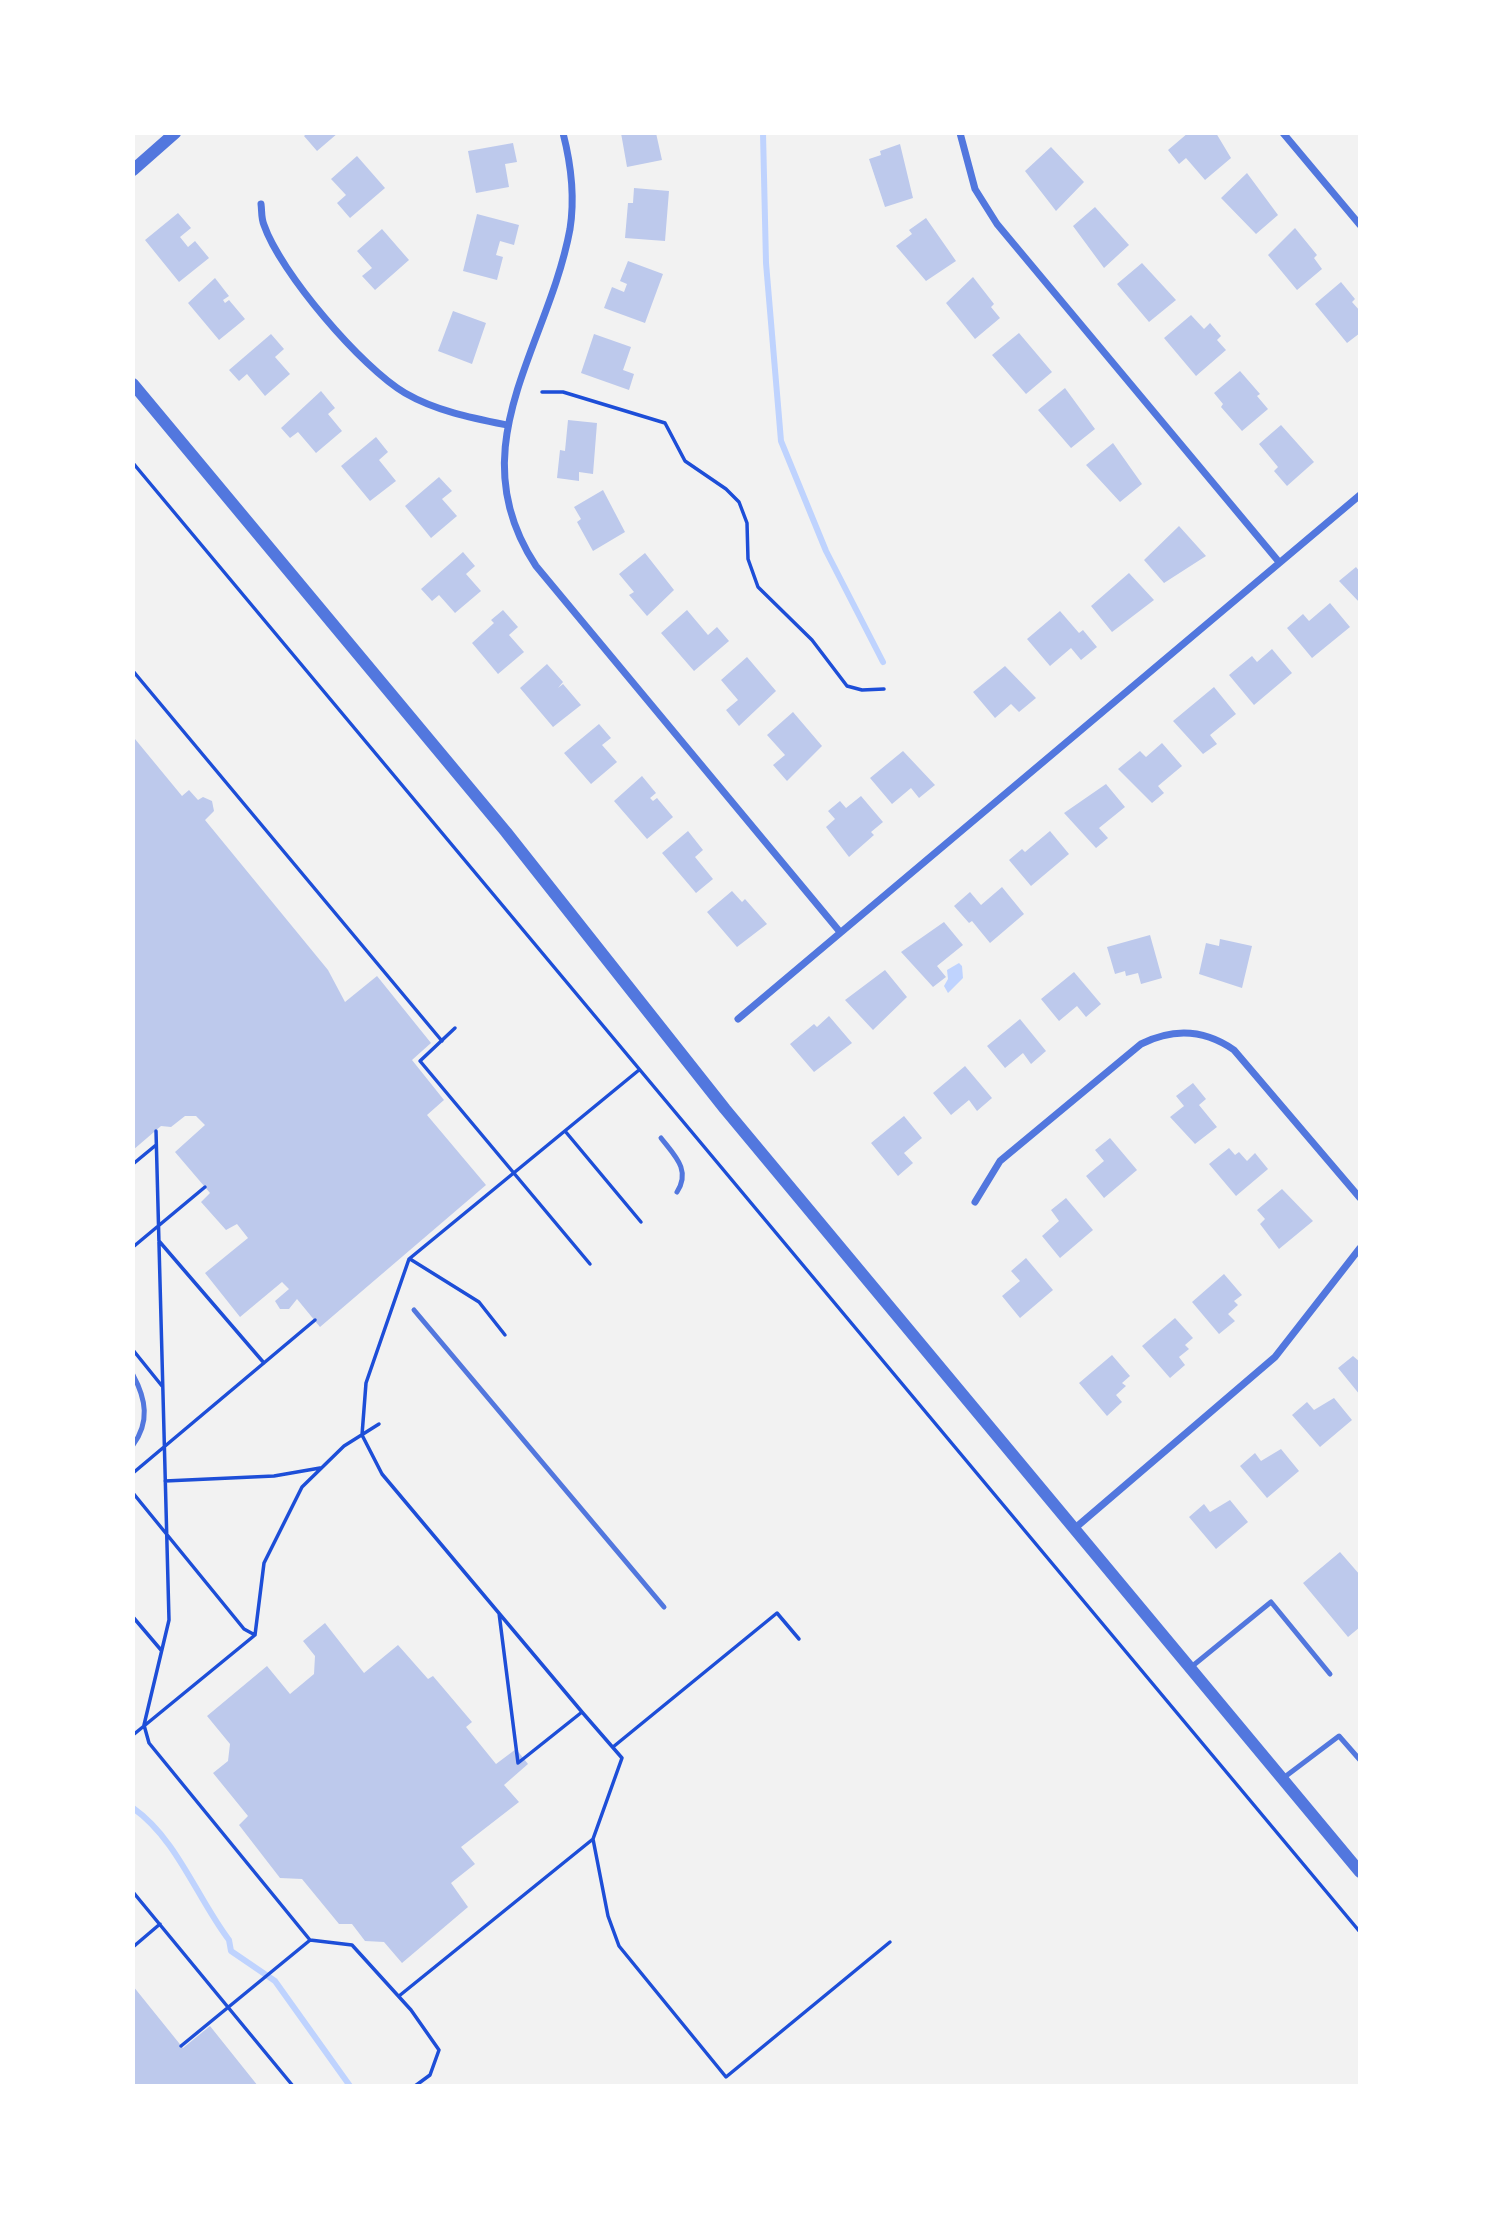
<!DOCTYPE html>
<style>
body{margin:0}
#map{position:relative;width:1493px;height:2219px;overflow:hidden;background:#f2f2f2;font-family:"Zilla Slab",serif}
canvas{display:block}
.frame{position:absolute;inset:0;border:135px solid #fff;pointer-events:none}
</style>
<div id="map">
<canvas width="1493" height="2219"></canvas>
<div class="frame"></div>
</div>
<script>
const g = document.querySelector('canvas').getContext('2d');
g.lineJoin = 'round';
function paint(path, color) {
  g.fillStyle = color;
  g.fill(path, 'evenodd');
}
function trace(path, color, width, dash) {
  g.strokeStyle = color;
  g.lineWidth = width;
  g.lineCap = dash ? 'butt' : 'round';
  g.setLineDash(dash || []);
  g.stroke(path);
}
paint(new Path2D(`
 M959,963L962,966L963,978L948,993L944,986L948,979L947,970Z`), '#bfd3fe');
trace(new Path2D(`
 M763,133L766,263L781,441L826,551L883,662
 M133,1808C177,1839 197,1898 229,1940L231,1951L275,1981L350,2086`), '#bfd3fe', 6);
paint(new Path2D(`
 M307,133H338L317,151L304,136Z
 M621,133H656L662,160L627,167Z
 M1188,133H1216L1231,158L1205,180L1186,158L1179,164L1168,150Z
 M513,143L517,162L505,164L509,187L476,193L468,151Z
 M900,144L913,198L885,207L869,159L881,155L880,151Z
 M1051,147L1084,182L1056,211L1025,171Z
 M357,156L385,188L350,218L337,203L346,195L331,179Z
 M1247,173L1278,215L1256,234L1221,198Z
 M634,188L669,191L665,241L625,238L628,203H633Z
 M1095,207L1129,245L1104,268L1073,226Z
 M178,213L191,228L180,237L188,247L195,241L209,258L179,282L145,240Z
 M477,214L519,225L514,245L500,241L496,255L503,257L497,280L463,271Z
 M926,218L956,261L926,281L896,246L912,234L909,230Z
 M1295,228L1317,255L1314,258L1322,269L1297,290L1268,255Z
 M382,229L409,260L375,290L362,276L372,268L357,251Z
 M628,261L663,274L645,323L604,308L612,287L624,292L627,284L620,281Z
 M1142,263L1176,300L1149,322L1117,284Z
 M973,277L994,304L991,307L1000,318L975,339L946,303Z
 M215,278L229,296L223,300L225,303L229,300L245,319L219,340L188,303Z
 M1341,282L1355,299L1352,302L1360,311V333L1347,343L1315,304Z
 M453,311L486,323L472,364L438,351Z
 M1191,315L1204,329L1210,323L1221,336L1217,340L1226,350L1196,376L1164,338Z
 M1019,333L1052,372L1026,394L992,355Z
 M271,334L284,349L275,357L290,374L265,396L247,374L239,381L229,370Z
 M594,334L631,347L623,370L634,374L629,390L581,373Z
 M1240,371L1260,394L1257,396L1268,409L1242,431L1221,407L1223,404L1214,393Z
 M1065,388L1095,429L1071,448L1038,410Z
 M321,391L335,408L328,414L342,431L316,453L298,432L290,438L281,428Z
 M568,420L597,423L593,474L579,472V481L557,478L560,450L565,451Z
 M1281,425L1314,462L1287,486L1274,471L1278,467L1259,444Z
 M376,437L388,452L379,460L396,481L370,501L341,466Z
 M1113,443L1142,484L1120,502L1086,465Z
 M439,477L452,491L442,499L457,516L431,538L405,506Z
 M603,490L625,532L593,551L577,522L581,519L574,507Z
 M1179,526L1206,556L1164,583L1144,560Z
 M463,552L475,566L466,574L481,591L455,613L439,595L432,601L421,589Z
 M645,553L674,590L647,616L629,595L634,592L619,574Z
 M1356,567L1360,572V603L1339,581Z
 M1129,573L1154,600L1112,632L1091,606Z
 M1330,603L1350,627L1312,658L1287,628L1303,614L1309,621Z
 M503,610L518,627L509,635L524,652L498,674L472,643L494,623L491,620Z
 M687,610L708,635L717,627L729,641L694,671L661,633Z
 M1060,611L1079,633L1083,630L1097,647L1081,660L1071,648L1050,666L1027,639Z
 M1272,649L1292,673L1254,705L1229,675L1252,656L1257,662Z
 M747,657L776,691L739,726L726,710L738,700L721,680Z
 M547,664L563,682L558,688L563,684L581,705L553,727L520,688Z
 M1005,666L1036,698L1019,712L1011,704L995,718L973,692Z
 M1214,687L1236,714L1210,735L1217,744L1203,754L1173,721Z
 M793,712L822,746L787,781L773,765L785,755L767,735Z
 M599,724L611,738L602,745L617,762L591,784L564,753Z
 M135,739L182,796L189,790L198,800L203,797L212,801L214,811L205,820L328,970L345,1002L377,976L431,1043L412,1060L444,1100L427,1115L486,1185L320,1327L297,1299L289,1309H280L275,1301L289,1289L282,1282L240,1317L205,1273L248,1238L237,1224L226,1230L201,1202L210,1193L175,1152L205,1125L196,1116H185L171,1127L161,1126L133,1150Z
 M1162,743L1182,766L1158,786L1164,793L1152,803L1118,769L1140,751L1146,757Z
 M903,751L935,785L919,798L911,788L892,804L870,778Z
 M642,776L656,793L650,798L653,801L657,798L673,817L647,839L614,801Z
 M1106,784L1125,807L1099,828L1108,838L1096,848L1064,813Z
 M861,796L883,822L871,832L874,835L849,857L826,827L835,819L828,811L840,801L846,808Z
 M688,831L703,850L695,857L713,879L696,893L662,853Z
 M1050,831L1069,854L1031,886L1009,860L1022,849L1025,852Z
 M1002,887L1024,914L990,943L972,921L969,923L954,906L970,892L981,905Z
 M732,891L742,902L745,899L767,924L737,947L707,912Z
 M944,922L963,945L937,966L946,977L933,987L901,952Z
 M1150,935L1162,978L1141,984L1138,973L1126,976L1125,971L1115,974L1107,947Z
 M1220,939L1252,946L1242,988L1199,974L1206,943L1219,946Z
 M885,970L907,997L873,1030L845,1000Z
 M1074,972L1101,1004L1086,1017L1077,1006L1059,1021L1041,999Z
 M829,1016L852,1043L814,1072L790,1044L814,1024L817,1027Z
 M1020,1019L1046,1051L1031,1064L1023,1053L1005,1068L987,1046Z
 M965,1066L992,1098L977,1111L969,1100L951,1115L933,1093Z
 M1193,1083L1206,1099L1199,1105L1217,1127L1195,1144L1170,1117L1184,1106L1176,1096Z
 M904,1116L922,1138L904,1153L913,1163L898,1176L871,1143Z
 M1110,1138L1137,1170L1104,1198L1086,1176L1104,1161L1095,1150Z
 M1229,1148L1235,1155L1239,1152L1247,1161L1255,1153L1268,1169L1236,1196L1209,1164Z
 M1282,1189L1313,1221L1279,1249L1260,1224L1265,1219L1257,1210Z
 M1066,1198L1093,1230L1060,1258L1042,1236L1059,1221L1051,1210Z
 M1026,1258L1053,1290L1020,1318L1002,1296L1020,1281L1011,1271Z
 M1224,1274L1242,1295L1234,1301L1238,1305L1228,1314L1235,1321L1219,1334L1192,1302Z
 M1175,1318L1193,1338L1185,1345L1189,1349L1179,1357L1185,1365L1170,1378L1142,1346Z
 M1112,1355L1130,1376L1122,1383L1126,1386L1116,1395L1122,1402L1107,1416L1079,1383Z
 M1353,1356L1360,1362V1395L1338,1368Z
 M1334,1398L1352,1420L1320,1447L1292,1415L1307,1402L1314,1410Z
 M1281,1449L1299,1471L1267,1498L1240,1466L1255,1453L1261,1461Z
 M1230,1500L1248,1522L1216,1549L1189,1517L1204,1504L1210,1512Z
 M1340,1552L1360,1575V1627L1348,1637L1303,1583Z
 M325,1623L364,1673L398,1645L428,1679L433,1676L472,1722L466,1727L496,1764L516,1749L528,1764L504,1785L519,1802L461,1847L475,1864L451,1883L468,1907L402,1963L384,1942L365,1941L352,1924H339L302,1879L280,1878L239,1825L248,1816L213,1773L228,1761L230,1744L207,1716L267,1666L290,1694L314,1674L315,1656L303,1641Z
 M133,1986L183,2048L210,2026L258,2086H133Z`), '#bdc9ec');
trace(new Path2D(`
 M542,392H563L665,423L685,461L726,489L739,502L747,523L748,559L758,587L812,640L847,686L862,690L884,689
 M133,463L1360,1932
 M133,671L442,1041
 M455,1028L420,1061L590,1264
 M156,1131L169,1620L144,1725L149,1743L310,1940L352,1945L411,2010L439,2050L430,2075L415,2086
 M565,1131L641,1222
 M133,1164L156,1145
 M159,1241L264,1363
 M133,1247L205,1187
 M410,1259L479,1302L505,1335
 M133,1350L162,1386
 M133,1473L315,1320
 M165,1481L274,1476L320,1468
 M133,1493L244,1629L255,1635
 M499,1613L518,1763
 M133,1617L161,1650
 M133,1735L255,1635L264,1563L302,1487L344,1446L379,1424
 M613,1747L777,1613L799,1639
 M518,1763L582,1712L382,1474L362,1435L366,1383L409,1259L639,1070
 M593,1839L608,1916L619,1946L726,2077L890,1942
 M133,1892L293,2086
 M133,1947L160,1924
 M399,1996L593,1839L622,1758L582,1712
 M181,2046L309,1941`), '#1d4ed8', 3.5);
trace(new Path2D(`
 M661,1138C675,1156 691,1170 677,1192
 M414,1310L664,1607
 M133,1375C146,1399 150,1422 133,1445
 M1190,1668L1271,1602L1330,1674
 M1282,1779L1339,1736L1360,1760`), '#5277de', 5);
trace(new Path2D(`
 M563,133C571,164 575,197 570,229C548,348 457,447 536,566L840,932
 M960,133L975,189L997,224L1279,562
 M1283,133L1360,225
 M261,204C262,211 261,218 264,225C280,272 362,368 405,393C436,411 472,418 507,425
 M738,1019L1360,495
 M975,1202L1000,1161L1141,1044C1173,1028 1204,1029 1234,1050L1360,1198
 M1074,1529L1275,1357L1360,1248`), '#5277de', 7);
trace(new Path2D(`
 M133,170L175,133
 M133,384L506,832L725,1109L1360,1872`), '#5277de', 12);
</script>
